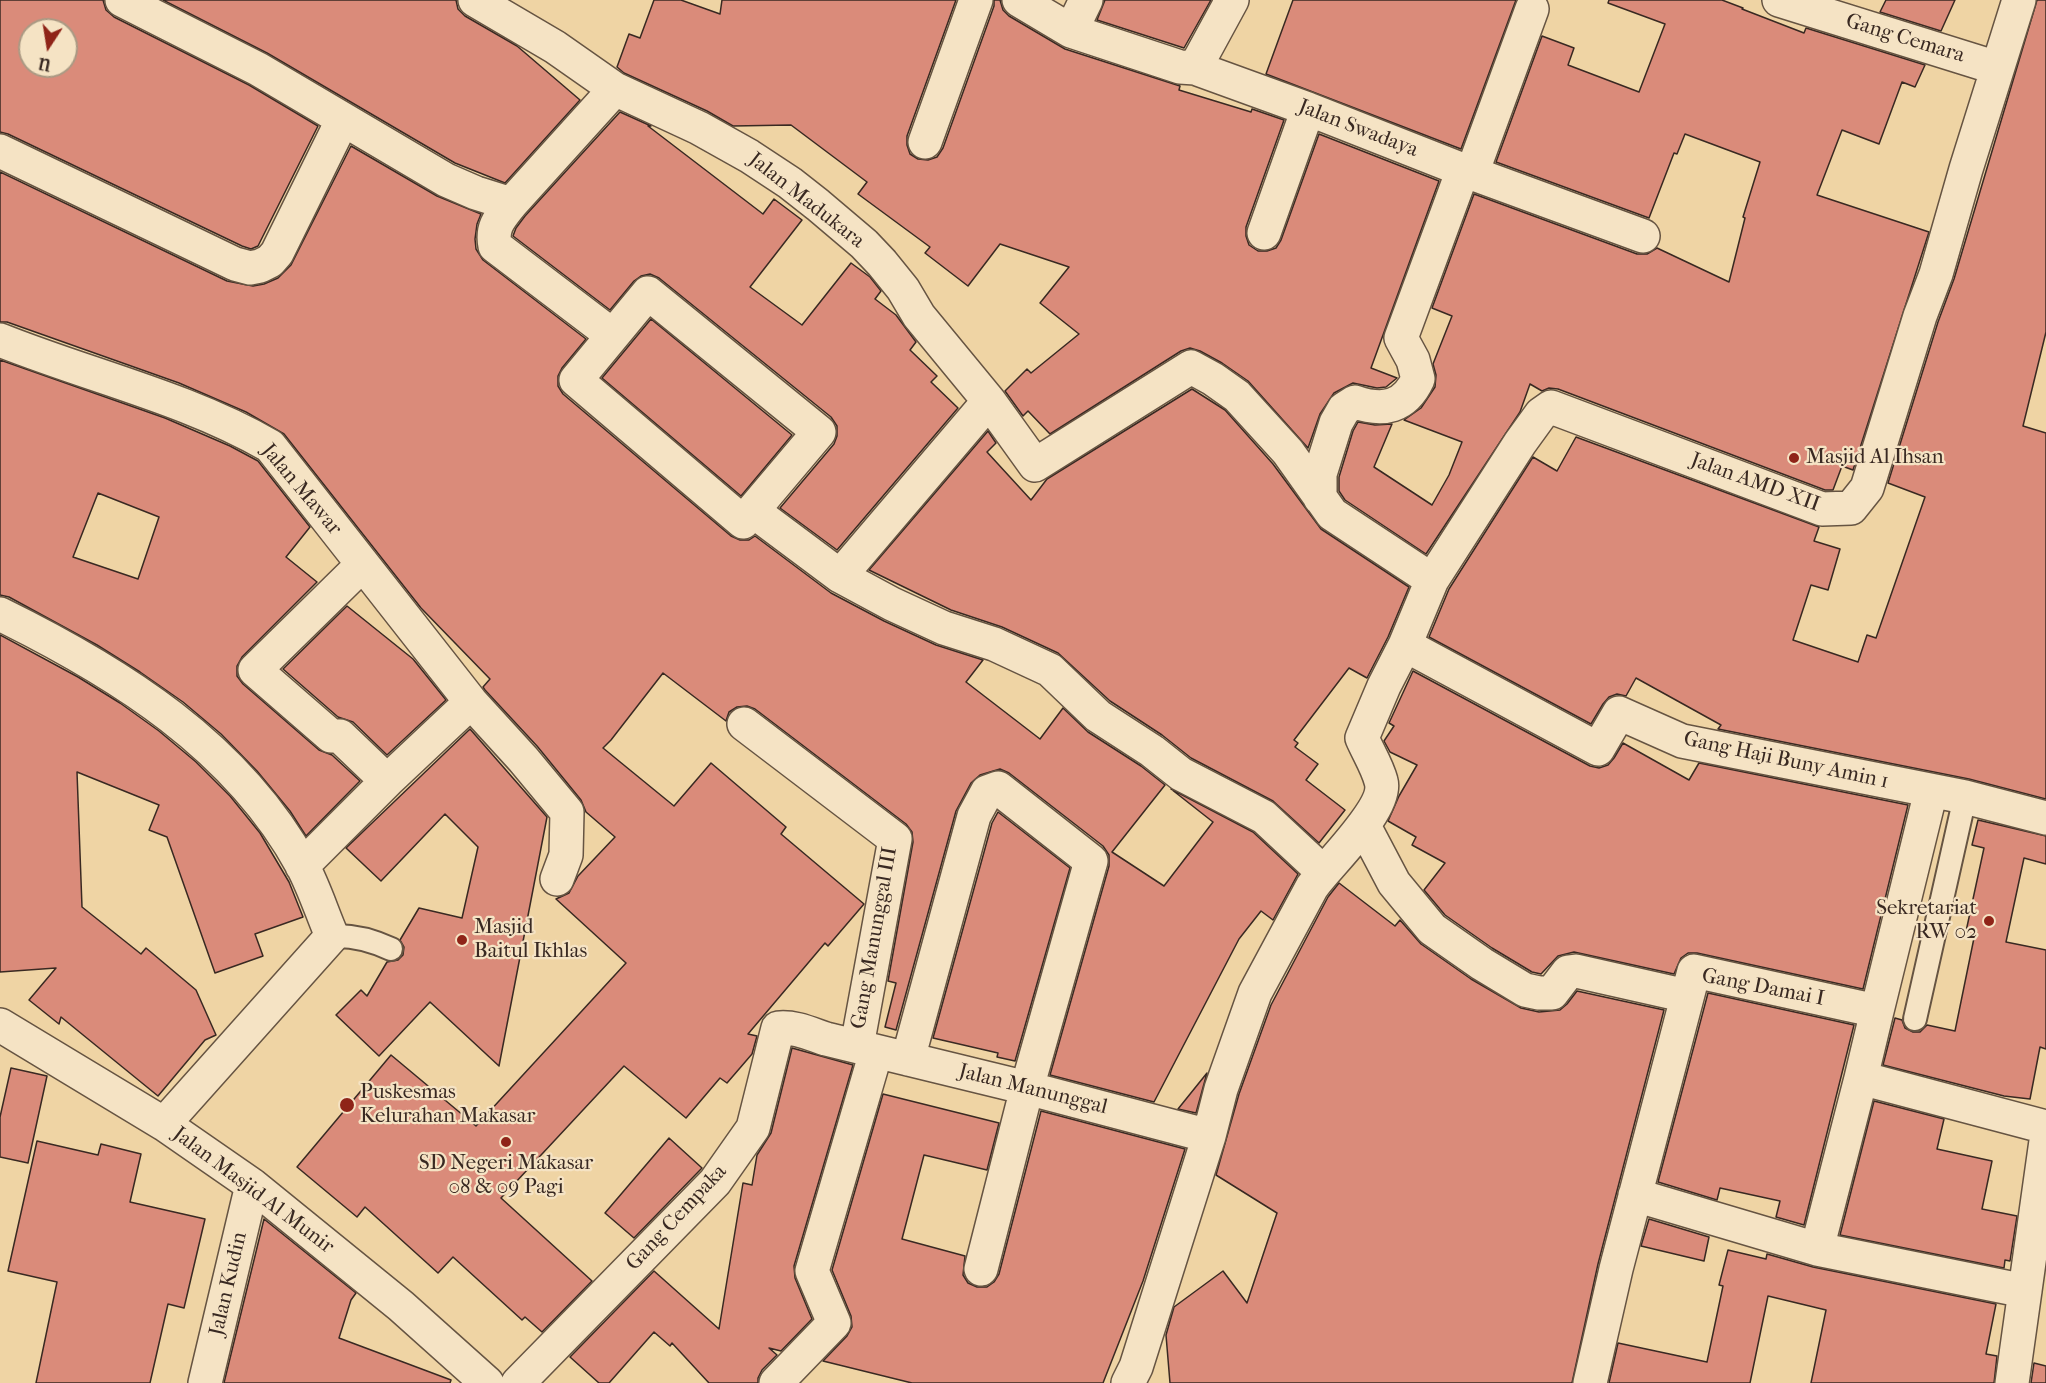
<!DOCTYPE html>
<style>
body{margin:0}
#map{position:relative;width:2046px;height:1383px;overflow:hidden;background:#efd4a4;font-family:"IM FELL French Canon",serif}
canvas{display:block}
.north{position:absolute;left:18px;top:18px;width:60px;height:60px;box-sizing:border-box;background:#f5e3c4;border:2px solid #aa9983;border-radius:50%;rotate:192deg;font-size:16px;font-weight:700;line-height:24px;text-align:center;color:#392922}
.north::after{content:'';display:block;margin:auto;width:21px;height:27px;background:#8f2418;clip-path:polygon(50% 0,100% 100%,50% 72%,0 100%)}
</style>
<div id="map">
<canvas width="2046" height="1383"></canvas>
<div class="north">U</div>
</div>
<script>
const g = document.querySelector('canvas').getContext('2d');
g.lineJoin = 'round';
function paint(path, color) {
  g.fillStyle = color;
  g.fill(path, 'evenodd');
}
function trace(path, color, width, dash) {
  g.strokeStyle = color;
  g.lineWidth = width;
  g.lineCap = dash ? 'butt' : 'round';
  g.setLineDash(dash || []);
  g.stroke(path);
}
function write(font, color, halo, rows, align = 'center') {
  g.font = font + ' "IM FELL French Canon",serif';
  g.lineWidth = 4.5;
  g.setLineDash([]);
  g.textBaseline = 'middle';
  g.strokeStyle = halo;
  g.fillStyle = color;
  for (const [text, x, y, turn = 0] of rows) {
    g.save();
    g.translate(x, y);
    g.rotate((+turn || 0) * Math.PI / 180);
    g.textAlign = isNaN(turn) ? turn : align;
    if (halo) g.strokeText(text, 0, 0);
    g.fillText(text, 0, 0);
    g.restore();
  }
}
const building = new Path2D(`
 M0,0H103L106,10L114,17L249,85L318,126L258,246L251,249L242,246L8,134L0,132ZM30,30H66V66H30Z
 M163,0H456L458,9L465,16L517,46L580,100L505,183L455,163L267,53Z
 M654,0H681L720,14L722,0H956L907,136V145L910,154L918,159L928,160L937,157L943,148L994,6V0H1000L1003,10L1009,16L1065,49L1180,86L1179,90L1251,112L1252,109L1284,120L1246,227V236L1249,245L1258,251H1267L1276,248L1281,240L1319,134L1439,181L1371,368L1397,378L1386,387L1377,388L1353,383L1334,393L1320,414L1308,448L1248,381L1222,363L1200,351L1190,348L1181,351L1050,434L1028,411L1023,416L1005,391L1027,369L1031,373L1079,334L1040,303L1069,267L1000,244L968,286L925,253L930,247L858,194L867,182L791,125L733,126L707,111L624,73L617,67L629,34L640,38Z
 M1105,0H1211L1184,48L1097,20Z
 M1293,0H1516L1461,149L1266,74Z
 M1609,0H1722L1743,8L1742,9L1804,33L1806,28L1925,65L1915,87L1902,82L1879,144L1842,130L1817,195L1929,232L1853,470L1842,466L1833,490H1825L1558,389L1549,388L1542,391L1530,384L1520,412L1426,554L1345,500L1339,491V477L1353,431L1358,422L1375,425L1392,424L1374,467L1432,505L1449,475L1462,442L1404,420L1421,408L1435,387L1436,375L1433,364L1452,316L1432,308L1474,194L1637,254H1647L1657,248L1729,282L1745,218L1743,217L1760,162L1685,134L1677,154L1674,153L1649,218L1496,162L1542,36L1574,48L1568,65L1639,92L1665,24L1608,3Z
 M1886,0H1955L1941,31L1880,12Z
 M2037,0H2046V332L2023,426L2046,433V799L1969,779L1718,729L1721,725L1636,678L1626,696L1617,694L1609,697L1603,704L1591,724L1429,637L1449,589L1533,457L1557,471L1576,437L1819,527L1814,541L1840,549L1828,590L1811,585L1793,640L1858,662L1867,635L1876,638L1925,497L1888,483L1938,322L1954,279Z
 M620,112L651,126H648L763,214L774,199L802,220L750,287L802,325L851,263L870,277L881,291L875,299L896,315L916,342L910,350L937,376L931,382L958,408L837,550L780,508L834,444L837,436V426L831,417L659,278L650,274L641,276L634,281L610,310L513,236L516,228L525,216Z
 M351,146L437,196L481,214L477,224L475,239L476,249L483,260L586,339L562,368L558,376V386L563,394L731,536L740,540H749L755,536L831,593L884,621L936,645L983,660L966,682L1040,739L1063,708L1088,732L1141,766L1165,785L1112,852L1164,886L1213,822L1171,789L1253,832L1298,874L1273,920L1261,911L1239,939L1154,1102L1050,1075L1109,866V855L1103,846L1009,773L1000,769L980,775L971,783L956,811L896,1030L885,1027L896,983L888,981L913,842L912,832L906,824L755,709L747,706L737,707L729,712L726,721L663,673L611,740L603,748L674,806L711,763L786,827L781,834L864,904L828,946L825,943L748,1034L757,1036L752,1054L727,1083L720,1078L686,1118L624,1066L501,1198L592,1281L542,1332L525,1317L522,1320L453,1257L438,1273L365,1207L357,1217L297,1167L391,1055L476,1126L626,963L556,899L569,893L578,876L615,837L586,812L581,800L537,746L485,690L483,687L490,679L421,608L284,434L246,412L179,383L7,322H0V172L227,281L253,286L264,284L278,278L291,265Z
 M651,319L792,435L741,496L602,378Z
 M0,360L165,418L230,446L258,461L310,527L286,557L317,582L242,657L237,666V676L243,684L319,750L332,755L360,781L306,836L290,811L257,771L221,734L183,702L140,672L97,645L9,597L0,595ZM98,493L159,517L138,579L73,557Z
 M1192,389L1225,410L1273,464L1321,529L1409,587L1388,637L1367,678L1349,668L1294,740L1298,743L1295,747L1318,764L1306,780L1345,810L1319,843L1273,801L1191,758L1162,735L1110,701L1058,653L1002,627L951,610L869,570L988,431L996,443L987,452L1031,500L1047,479Z
 M347,606L413,659L446,700L387,755L353,722L338,717L283,669Z
 M0,635L78,677L120,703L159,731L196,762L230,796L260,833L289,882L303,917L255,934L263,956L215,973L167,837L149,830L159,805L77,772L82,907L141,954L146,948L196,990L216,1035L205,1040L158,1096L61,1017L59,1024L29,1000L56,968L0,972Z
 M1413,671L1590,766L1599,768L1608,765L1614,758L1623,743L1689,780L1699,763L1908,805L1863,989L1697,953H1688L1681,958L1674,974L1574,952L1558,956L1541,974L1532,972L1492,948L1445,915L1424,890L1445,863L1412,845L1416,837L1388,821L1399,796L1417,765L1390,752L1384,741L1394,726L1389,723Z
 M470,729L547,817L499,1066L430,1002L379,1056L336,1015L361,990L367,996L387,962L398,960L403,955L404,947L400,940L419,908L462,918L478,847L445,814L381,881L346,848Z
 M998,812L1070,868L1015,1061L997,1057L998,1053L933,1038L992,823Z
 M1978,820L2046,836V864L2024,858L2006,942L2046,950V1049L2040,1047L2030,1099L2004,1096L1883,1065L1895,1018L1902,1020L1905,1028L1913,1032H1920L1927,1025L1955,1031L1974,938L1965,936L1984,848L1972,845Z
 M1339,883L1395,926L1400,920L1421,944L1471,979L1521,1008L1539,1012L1560,1010L1567,1004L1577,991L1664,1010L1598,1264L1572,1383H1170L1166,1335L1174,1307L1223,1271L1247,1303L1277,1213L1216,1175L1239,1094L1271,1005L1328,897Z
 M1708,993L1854,1025L1804,1225L1776,1217L1780,1201L1720,1188L1717,1200L1658,1182Z
 M792,1048L853,1065L794,1266L795,1278L812,1319L781,1351L769,1348L777,1355L762,1370L758,1378V1383H709L672,1343L670,1346L654,1332L609,1383H599L570,1357L654,1271L719,1329L743,1183L752,1185L757,1155L771,1133Z
 M11,1068L47,1076L28,1163L0,1157V1117Z
 M1207,1073L1196,1113L1178,1109Z
 M883,1094L999,1123L987,1170L924,1155L902,1239L965,1256L963,1275L968,1283L977,1287H987L994,1282L999,1274L1041,1111L1185,1149L1143,1281L1103,1383H912L823,1361L847,1336L852,1327L851,1316L832,1270Z
 M1874,1101L1944,1119L1937,1149L1992,1161L1982,1209L2017,1216L2010,1261L2005,1260L2004,1268L1840,1235Z
 M669,1138L702,1168L634,1238L605,1213Z
 M37,1141L98,1155L101,1144L141,1154L130,1202L205,1219L184,1308L168,1304L150,1383H36L57,1282L8,1271Z
 M264,1219L356,1293L351,1300L339,1338L451,1380L450,1383H224Z
 M1649,1219L1709,1237L1704,1261L1641,1246Z
 M1728,1250L1766,1259L1767,1254L1813,1267L1996,1304L1986,1354L1997,1356L1994,1383H1811L1826,1310L1768,1296L1750,1383H1609L1618,1343L1707,1362L1723,1286L1719,1285Z
 M2034,1363L2046,1366V1383H2031Z`);
paint(building, '#da8b7a');
trace(building, '#392922', 1.5);
const service = new Path2D(`
 M332,936C353,935 372,940 391,949
 M1915,1019L1965,797`);
const minor = new Path2D(`
 M122,0L258,69L446,180L476,193L511,204
 M475,0L555,47L615,89L699,128L749,156L790,183L818,205L864,244L882,263L903,289L919,316L989,401L1035,465L1191,367L1213,379L1237,396L1288,452L1332,514L1432,580
 M1019,0L1071,31L1180,67L1195,68L1308,109L1463,170L1643,236
 M1779,0L1997,68
 M1071,31L1086,0
 M1195,68L1232,0
 M925,142L976,0
 M0,151L235,264L250,268L260,266L270,261L277,253L343,119
 M1472,173L1532,9
 M1264,233L1308,109
 M648,293L819,432L743,522L576,380Z
 M612,335L495,246C491,227 500,218 511,204L615,89
 M0,340C90,376 187,398 270,446L471,702L523,759L567,812L566,855L557,879
 M989,401L840,576L892,604L944,628L994,644L1050,670L1098,716L1152,751L1181,774L1264,817L1323,872
 M1320,498V474L1336,423L1344,409L1355,402C1384,412 1405,407 1418,379L1413,360L1401,338L1463,170
 M753,511L840,576
 M362,565L255,670L331,736H340L387,781
 M0,614C118,672 237,746 302,865C314,887 322,913 332,936L164,1124
 M1405,645L1598,749L1619,713L1682,741L1965,797L2046,818
 M744,724L895,839L857,1046
 M1364,826L1394,883L1432,929L1482,964L1525,990L1539,993H1552L1568,972L1576,971L1687,996
 M302,866L387,781L471,702
 M1877,1011L1931,791
 M0,1025L164,1124L252,1185L401,1306L487,1383
 M908,1059L974,816L987,792L998,788L1091,861L1027,1088L981,1269
 M1635,1195L1817,1249L2025,1291
 M1817,1249L1861,1078
 M205,1383L252,1185
 M518,1383L715,1182L753,1128L778,1028C794,1026 811,1034 826,1039L1027,1088L1209,1136
 M776,1383L834,1323L812,1271L876,1052
 M1128,1383L1136,1367L1209,1136L1221,1089L1255,993L1312,887C1328,864 1389,808 1381,781C1377,766 1368,752 1362,738L1384,686L1405,645L1432,580L1520,443L1541,414L1551,407L1822,509L1851,508L1867,488L1920,316L1936,274L1966,169L2019,0
 M1590,1383L1616,1269L1694,971L1877,1011L1861,1078L2046,1127
 M2012,1383L2046,1141`);
trace(service, '#665442', 26);
trace(minor, '#665442', 36);
trace(service, '#f5e3c4', 22);
trace(minor, '#f5e3c4', 33);
for (const [x, y, r, color] of [
 [1794,458,6,"#8f2418"],
 [1989,921,6,"#8f2418"],
 [462,940,6,"#8f2418"],
 [347,1105,8,"#8f2418"],
 [506,1142,6,"#8f2418"]
]) {
  const dot = new Path2D();
  dot.arc(x, y, r, 0, 2 * Math.PI);
  g.fillStyle = color;
  g.fill(dot);
  trace(dot, '#f5e3c4', 2);
}
write('21px', '#392922', '#f5e3c4', [
 ["Gang Cemara",1905,39,17],
 ["Jalan Swadaya",1358,129,21],
 ["Jalan Madukara",806,201,38],
 ["Jalan AMD XII",1755,483,20],
 ["Jalan Mawar",301,490,50],
 ["Gang Haji Buny Amin 1",1786,761,12],
 ["Gang Manunggal III",875,938,-80],
 ["Gang Damai I",1763,988,11],
 ["Jalan Manunggal",1033,1090,14],
 ["Jalan Masjid Al Munir",253,1191,37],
 ["Gang Cempaka",677,1218,-47],
 ["Jalan Kudin",229,1284,-77]
]);
write('21px', '#392922', '#f5e3c4', [
 ["Masjid Al Ihsan",1806,458],
 ["Sekretariat",1977,909,"right"],
 ["RW 02",1977,933,"right"],
 ["Masjid",474,928],
 ["Baitul Ikhlas",474,952],
 ["Puskesmas",360,1093],
 ["Kelurahan Makasar",360,1117],
 ["SD Negeri Makasar",506,1164,"center"],
 ["08 & 09 Pagi",506,1188,"center"]
], 'left');
</script>
